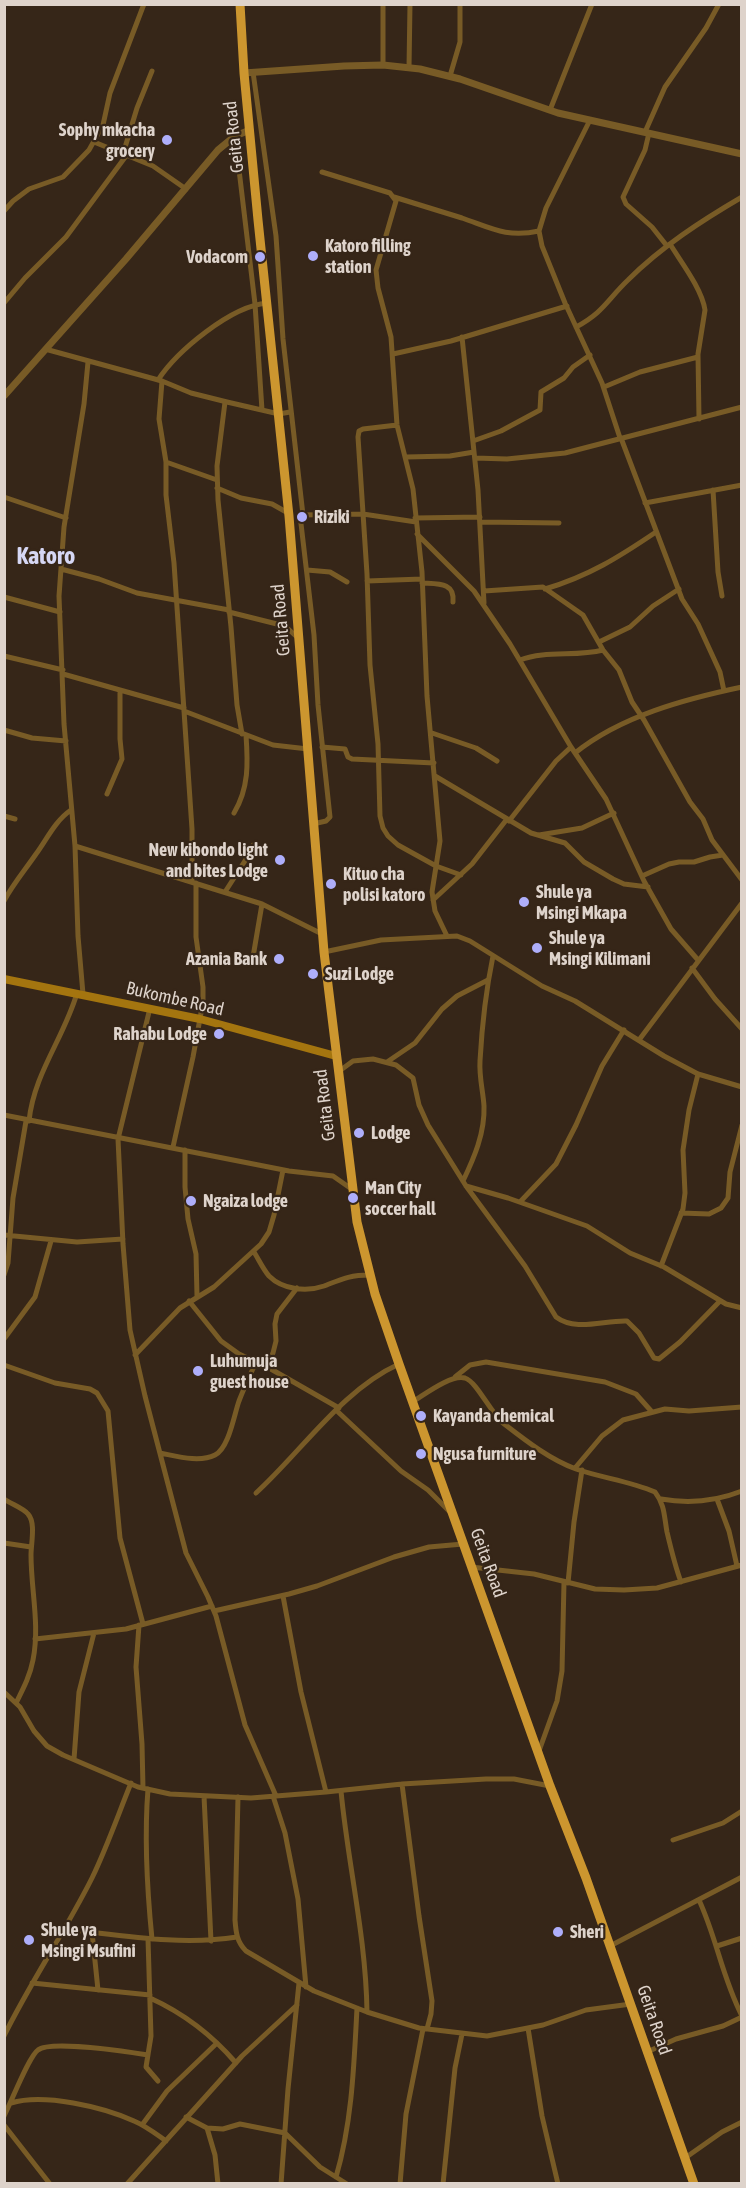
<!DOCTYPE html>
<style>
body{margin:0}
#map{position:relative;width:746px;height:2188px;overflow:hidden;background:#362618;font-family:"Asap Condensed",sans-serif}
canvas{display:block}
.frame{position:absolute;inset:0;border:6px solid #ded3cb;pointer-events:none}
</style>
<div id="map">
<canvas width="746" height="2188"></canvas>
<div class="frame"></div>
</div>
<script>
const g = document.querySelector('canvas').getContext('2d');
g.lineJoin = 'round';
function trace(path, color, width, dash) {
  g.strokeStyle = color;
  g.lineWidth = width;
  g.lineCap = dash ? 'butt' : 'round';
  g.setLineDash(dash || []);
  g.stroke(path);
}
function write(font, color, halo, rows, align = 'center') {
  g.font = font + ' "Asap Condensed",sans-serif';
  g.lineWidth = 4.5;
  g.setLineDash([]);
  g.textBaseline = 'middle';
  g.strokeStyle = halo;
  g.fillStyle = color;
  for (const [text, x, y, turn = 0] of rows) {
    g.save();
    g.translate(x, y);
    g.rotate((+turn || 0) * Math.PI / 180);
    g.textAlign = isNaN(turn) ? turn : align;
    if (halo) g.strokeText(text, 0, 0);
    g.fillText(text, 0, 0);
    g.restore();
  }
}
trace(new Path2D(`
 M383,65V4
 M409,68L410,4
 M253,72L276,236L283,339L303,515
 M450,76L460,42V4
 M550,110L592,4
 M590,120L546,208L539,231L542,246L565,303L602,383L620,438
 M645,132L665,87L706,28L719,4
 M649,133L645,150L623,197L626,204L652,227L667,246
 M235,136L255,304L262,410
 M94,142L153,166L186,189
 M123,154L137,108L152,71
 M322,172L390,193L396,201L376,270L378,288L391,337L397,425L413,489L422,572L427,696L440,841L432,892L435,911L447,936
 M394,197C417,204 439,211 462,218C491,228 507,238 539,231
 M4,211L13,201L29,189L63,177L89,150L103,125L110,93L144,4
 M670,244C681,262 702,289 705,310L698,354L699,419
 M4,303L25,278L66,237L126,156
 M576,327C604,312 607,300 628,280C661,247 701,221 742,197
 M462,337L478,490L484,603
 M45,349L162,381L191,393L227,402L279,414L290,412
 M393,354L451,341L567,306
 M158,380C177,351 231,306 267,303
 M162,381L159,419L166,462V495L174,563L192,829V882
 M604,387L640,372L698,357
 M225,402L217,466L218,500L231,627L237,705L242,734
 M397,425L363,429L359,431L358,437L367,574L370,665L378,744L380,816L383,828L388,836L398,845L436,866L461,875
 M621,438L682,599L698,624L720,672L724,691
 M473,441L501,431L540,410L541,392L564,378L573,367L590,355
 M406,457L450,456L474,452
 M475,458L507,459L565,453L742,407
 M166,462L217,480
 M217,488L241,498L272,504L288,513
 M713,490L718,572L722,596
 M4,497L66,518
 M645,503L742,485
 M300,515L314,635L318,705L330,817L326,821L313,824
 M301,515L363,514L416,522
 M415,518L480,517
 M480,522L559,523
 M417,534L474,591L510,644L571,747L606,799L644,881L671,929L698,960
 M61,569L99,579L137,593L229,610
 M307,570L330,572L347,582
 M367,581L422,579
 M422,583C438,584 455,582 453,602
 M545,589C589,576 619,557 656,532
 M484,591L543,587L583,615L603,650L619,670L632,702L644,720L690,802L703,819L712,840L742,880
 M4,597L60,612
 M229,612L285,626L298,638
 M599,642L630,627L653,606L679,589
 M4,656L63,670
 M520,660C546,650 576,657 603,650
 M63,674L184,708
 M184,711L273,745L308,749
 M4,730L32,738L66,741
 M432,733L476,748L497,761
 M322,747L345,749L348,757L352,759L434,763
 M575,753C621,716 685,699 742,687
 M435,776L531,833L565,843L584,862L613,879L624,884L648,887
 M107,794L122,759L120,739V691
 M234,813C249,788 248,763 246,735
 M4,816L15,819
 M509,821L556,761L571,747
 M539,835L582,828L614,813
 M75,846L262,904L322,934
 M642,876L669,864L679,862H694L710,857L723,855
 M225,892L250,853L253,845
 M433,900L472,864L507,819
 M4,901C13,884 25,870 36,854C47,839 55,821 71,810
 M324,952L381,940L457,936L470,941L542,986L575,1001L664,1056L698,1074L742,1087
 M253,957L262,904
 M692,968L715,999L742,1029
 M83,994L78,936L75,846L64,724L59,596L64,527L84,404L88,362
 M150,1008L118,1139L123,1244L130,1330L145,1396L186,1553L208,1597L216,1616L245,1725L276,1796
 M639,1040L742,903
 M387,1062L415,1043L442,1009L457,996L488,980
 M338,1072L353,1061L373,1059L396,1065L413,1078L419,1105L428,1125L466,1186L525,1266L556,1317C576,1332 604,1320 627,1321L639,1333L654,1358L659,1359L680,1342L720,1301
 M4,1115L289,1171L333,1176L353,1190
 M29,1121C34,1073 64,1038 77,993
 M173,1147L193,1057L203,1002V987L196,937V883
 M185,1150V1187L188,1219L196,1254L197,1296
 M463,1181C474,1158 485,1133 484,1106C483,1091 479,1077 480,1061C482,1025 486,990 493,956
 M466,1186L508,1198L587,1226L630,1253L664,1267L726,1304L742,1308
 M520,1202L556,1164L576,1125L602,1066L624,1030
 M681,1213L709,1214L721,1208L728,1198L730,1172L742,1125
 M4,1235L77,1242L123,1239
 M254,1252C259,1260 263,1269 269,1276C283,1290 307,1292 324,1286C342,1279 350,1275 370,1275
 M661,1266L683,1209L685,1193L683,1150L689,1110L698,1074
 M4,1275L8,1263L13,1198L26,1121
 M189,1301L221,1341L239,1354L269,1368L339,1408
 M4,1339L35,1297L51,1241
 M135,1355L180,1308L214,1287L261,1244L269,1232L274,1215L283,1170
 M4,1365L55,1383L90,1389L97,1393L108,1411L120,1538L143,1624
 M265,1366L273,1353L276,1341L275,1324L277,1314L297,1288
 M455,1377L470,1365L486,1362L605,1382L636,1394L652,1412
 M412,1402C424,1395 451,1374 465,1378C477,1382 490,1412 503,1423C525,1440 549,1459 576,1469C602,1478 630,1481 655,1492C665,1505 664,1516 667,1532C671,1549 675,1566 681,1582
 M337,1411L401,1471L428,1490L449,1511
 M160,1453C176,1456 199,1463 215,1455C229,1448 234,1415 239,1401C244,1388 250,1375 256,1362
 M575,1468L602,1436L623,1420L665,1409L689,1411L742,1407
 M256,1493C302,1451 342,1390 399,1364
 M4,1499C11,1504 23,1508 28,1514C36,1523 31,1543 31,1555C31,1590 40,1625 33,1660C30,1676 23,1689 16,1703
 M661,1499C689,1504 714,1502 742,1491
 M717,1499L729,1531L737,1566
 M4,1543L31,1547
 M471,1567L534,1574L595,1589L624,1590L657,1588L742,1565
 M568,1583L574,1522L582,1470
 M283,1596L301,1692L326,1792
 M214,1611L289,1594L317,1586L394,1557L429,1547L463,1544
 M139,1625L136,1667L142,1744L143,1788
 M35,1639L126,1629L212,1606
 M4,1692L20,1707L34,1731L47,1746L63,1755L138,1787L170,1794L251,1798L326,1792L402,1784L486,1779H514L550,1786
 M539,1751L557,1701L562,1671L564,1582
 M74,1759L79,1692L94,1633
 M402,1784L419,1916L432,2001L431,2014L427,2029
 M148,1789C144,1839 147,1889 152,1939
 M341,1791C348,1865 366,1937 367,2012
 M204,1796L211,1941
 M273,1796L285,1833L298,1899L306,1987
 M238,1797L235,1920C236,1933 237,1942 246,1951L314,1991L367,2012L419,2028L487,2036L543,2025L586,2010L631,2004
 M673,1840L723,1823L742,1811
 M699,1900C717,1939 722,1977 742,2016
 M64,1929C121,1935 179,1946 237,1937
 M92,1932L98,1990
 M148,1939L151,2036L146,2067L158,2081
 M610,1946L742,1877
 M717,1946L742,1938
 M32,1983L150,1995
 M150,1998C183,2013 212,2035 236,2063
 M528,2028L542,2116L558,2184
 M4,2036C31,1981 65,1932 92,1878C107,1847 118,1815 131,1783
 M647,2052L676,2039L723,2026L742,2017
 M11,2103C44,2093 103,2107 134,2121C146,2126 156,2134 166,2141
 M4,2116C11,2103 29,2056 38,2050C50,2040 129,2052 148,2055
 M186,2117L207,2128L223,2129L240,2124L285,2133L320,2167L347,2184
 M4,2125L50,2184
 M142,2125L167,2091L217,2043
 M207,2128L215,2155L218,2184
 M685,2158L722,2132L742,2122
 M336,2177C352,2123 354,2065 357,2008
 M127,2184L242,2056L297,2005
 M281,2184L288,2089L299,1983
 M400,2184L406,2114L423,2029
 M443,2184L455,2068L462,2034`), '#785b26', 5);
trace(new Path2D(`
 M244,73L344,66L383,65L420,69L460,79L558,113L742,154
 M4,396L126,259L218,150L235,136L250,130`), '#785b26', 7);
trace(new Path2D(`
 M4,979L200,1019L336,1056`), '#a4750f', 8);
trace(new Path2D(`
 M240,4L244,73L258,220L289,516L324,952L357,1222L375,1294L399,1364L550,1786L586,1878L694,2184`), '#cc962f', 9);
for (const [x, y, r, color] of [
 [167,140,6,"#aeaefa"],
 [313,256,6,"#aeaefa"],
 [260,257,6,"#aeaefa"],
 [302,517,6,"#aeaefa"],
 [280,860,6,"#aeaefa"],
 [331,884,6,"#aeaefa"],
 [524,902,6,"#aeaefa"],
 [537,948,6,"#aeaefa"],
 [279,959,6,"#aeaefa"],
 [313,974,6,"#aeaefa"],
 [219,1034,6,"#aeaefa"],
 [359,1133,6,"#aeaefa"],
 [353,1198,6,"#aeaefa"],
 [191,1201,6,"#aeaefa"],
 [198,1371,6,"#aeaefa"],
 [421,1416,6,"#aeaefa"],
 [421,1454,6,"#aeaefa"],
 [558,1932,6,"#aeaefa"],
 [29,1940,6,"#aeaefa"]
]) {
  const dot = new Path2D();
  dot.arc(x, y, r, 0, 2 * Math.PI);
  g.fillStyle = color;
  g.fill(dot);
  trace(dot, '#362618', 2);
}
write('bold 18px', '#ded3cb', '#362618', [
 ["Sophy mkacha",155,130,"right"],
 ["grocery",155,151,"right"],
 ["Katoro filling",325,246],
 ["station",325,267],
 ["Vodacom",248,257,"right"],
 ["Riziki",314,517],
 ["New kibondo light",268,850,"right"],
 ["and bites Lodge",268,871,"right"],
 ["Kituo cha",343,874],
 ["polisi katoro",343,895],
 ["Shule ya",536,892],
 ["Msingi Mkapa",536,913],
 ["Shule ya",549,938],
 ["Msingi Kilimani",549,959],
 ["Azania Bank",267,959,"right"],
 ["Suzi Lodge",325,974],
 ["Rahabu Lodge",207,1034,"right"],
 ["Lodge",371,1133],
 ["Man City",365,1188],
 ["soccer hall",365,1209],
 ["Ngaiza lodge",203,1201],
 ["Luhumuja",210,1361],
 ["guest house",210,1382],
 ["Kayanda chemical",433,1416],
 ["Ngusa furniture",433,1454],
 ["Shule ya",41,1930],
 ["Msingi Msufini",41,1951],
 ["Sheri",570,1932]
], 'left');
write('18px', '#ded3cb', '#362618', [
 ["Geita Road",234,137,-96],
 ["Geita Road",281,620,-95],
 ["Bukombe Road",175,999,13],
 ["Geita Road",325,1105,-97],
 ["Geita Road",488,1563,70],
 ["Geita Road",654,2020,71]
]);
write('bold 24px', '#d6d7f4', '#362618', [
 ["Katoro",46,556]
]);
</script>
